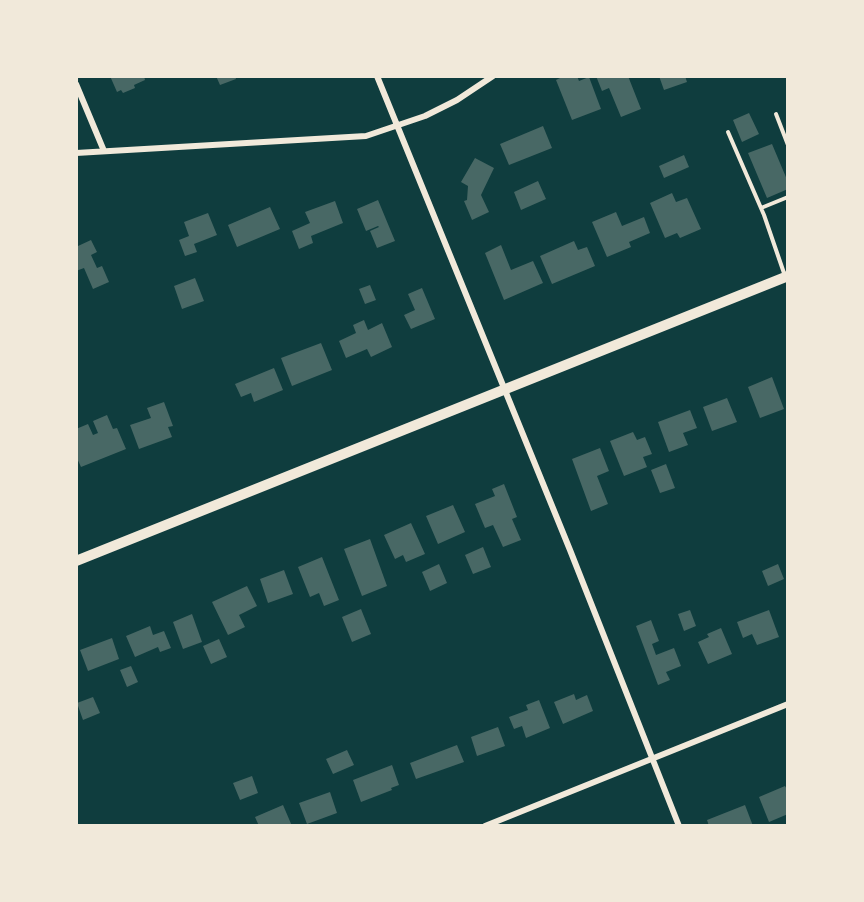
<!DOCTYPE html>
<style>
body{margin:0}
#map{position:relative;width:864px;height:902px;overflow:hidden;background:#0f3d3e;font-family:Merriweather,serif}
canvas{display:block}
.frame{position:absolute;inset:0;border:78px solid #f1e9da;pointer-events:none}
</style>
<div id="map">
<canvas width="864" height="902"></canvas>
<div class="frame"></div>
</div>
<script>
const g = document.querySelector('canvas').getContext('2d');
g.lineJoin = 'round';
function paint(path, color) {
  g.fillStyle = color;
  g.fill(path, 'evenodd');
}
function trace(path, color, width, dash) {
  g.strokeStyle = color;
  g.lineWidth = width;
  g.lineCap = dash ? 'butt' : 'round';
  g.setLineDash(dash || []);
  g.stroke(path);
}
paint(new Path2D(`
 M110,76H144L145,80L134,85L135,88L123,93L121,90L117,92Z
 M216,76H235L236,79L220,85Z
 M564,76H577L579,81L589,77L601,109L572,120L556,80Z
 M596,76H628L641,109L621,117L609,88L602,91Z
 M659,76H685L687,82L664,90Z
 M749,113L759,134L742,142L733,120Z
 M543,126L552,148L509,165L500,144Z
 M772,144L788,182V189L767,198L748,153Z
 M684,155L689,167L664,178L659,166Z
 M475,158L494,168L481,195L489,212L472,220L464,201L467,200L468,186L461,182Z
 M538,181L546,199L521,210L514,192Z
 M672,193L676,202L687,198L701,229L680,238L677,233L665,238L650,203Z
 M378,200L395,241L377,248L370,231L379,227L378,226L366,231L357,209Z
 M335,201L343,223L311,236L313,243L299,249L292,231L310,223L305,212Z
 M270,207L280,229L237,247L228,225Z
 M616,212L622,226L644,217L650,233L629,242L631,247L607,257L592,222Z
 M208,213L217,235L194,244L197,252L185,256L179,240L189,236L184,222Z
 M91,240L97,252L91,255L97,268L102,266L109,282L93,289L84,268L76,271V241L78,246Z
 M574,241L578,250L587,247L595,266L552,284L540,256Z
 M501,245L511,270L533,261L543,283L504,300L485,253Z
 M195,278L204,301L182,309L174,286Z
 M370,285L376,300L365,304L359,289Z
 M422,288L435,319L411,329L404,315L415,310L408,294Z
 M364,320L368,330L382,323L392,347L371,357L367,349L346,358L339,341L356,333L353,325Z
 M321,343L332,370L292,386L281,358Z
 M274,368L283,390L254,402L251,393L241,397L235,384Z
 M772,377L784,409L760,418L748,387Z
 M727,398L737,422L712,431L703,407Z
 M164,402L173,426L168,427L172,437L139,449L130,425L151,418L147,408Z
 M690,410L697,428L683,433L688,445L669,452L658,422Z
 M107,415L113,429L117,428L126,449L81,467L76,456V429L88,424L93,435L98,433L93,421Z
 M633,432L637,440L645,437L652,454L643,457L647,467L624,476L610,441Z
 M600,448L609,471L597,476L608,504L591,511L572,459Z
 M666,464L675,488L660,493L651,470Z
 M504,484L517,517L512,519L521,540L503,547L493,525L485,528L475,504L495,496L492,489Z
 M453,505L465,532L438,544L426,516Z
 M411,523L425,554L406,562L403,555L395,559L384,535Z
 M370,539L387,586L362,596L344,549Z
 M483,547L491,567L473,574L465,555Z
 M322,557L339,600L324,606L319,593L310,597L298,567Z
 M439,564L447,583L430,591L422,572Z
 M778,564L784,579L768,586L762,571Z
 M284,570L293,594L268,603L260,579Z
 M247,586L257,606L239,615L245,627L228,635L212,602Z
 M361,609L371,634L352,642L342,617Z
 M690,610L696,626L684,631L678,614Z
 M769,610L779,637L757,645L752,634L743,638L737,622Z
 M192,614L202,642L183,649L173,622Z
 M651,620L659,641L652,644L656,655L674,648L681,666L666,672L670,680L658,685L636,626Z
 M150,626L153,635L164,631L171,648L160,652L158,647L135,657L126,636Z
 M721,628L732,654L708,664L698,642L709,637L707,634Z
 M112,638L119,659L88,671L80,650Z
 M219,639L227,657L211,664L203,646Z
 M131,666L138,682L127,687L120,670Z
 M574,694L576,700L587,695L593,711L563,724L554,702Z
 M93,697L100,713L83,720L77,703Z
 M539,700L550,728L526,738L522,726L514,729L509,717L528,710L526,705Z
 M498,727L505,746L477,756L471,737Z
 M457,745L464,762L416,779L410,763Z
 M347,750L354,765L333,774L326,759Z
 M392,765L399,785L391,788L392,790L361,802L353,780Z
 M252,776L258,793L240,800L233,783Z
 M785,786L788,791V814L769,822L759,797Z
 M330,792L337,813L307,824L299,803Z
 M283,805L292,826H259L255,817Z
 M745,805L753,826H709L707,820Z`), '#486865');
trace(new Path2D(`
 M776,114L788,145
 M728,132L764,215L785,276
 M761,208L788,197`), '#f1e9da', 4);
trace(new Path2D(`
 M377,76L570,550L679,826
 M76,84L104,151
 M76,153L366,136L425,116L457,100L493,76
 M485,826L788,704`), '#f1e9da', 6);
trace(new Path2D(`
 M76,561L788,276`), '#f1e9da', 10);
</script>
